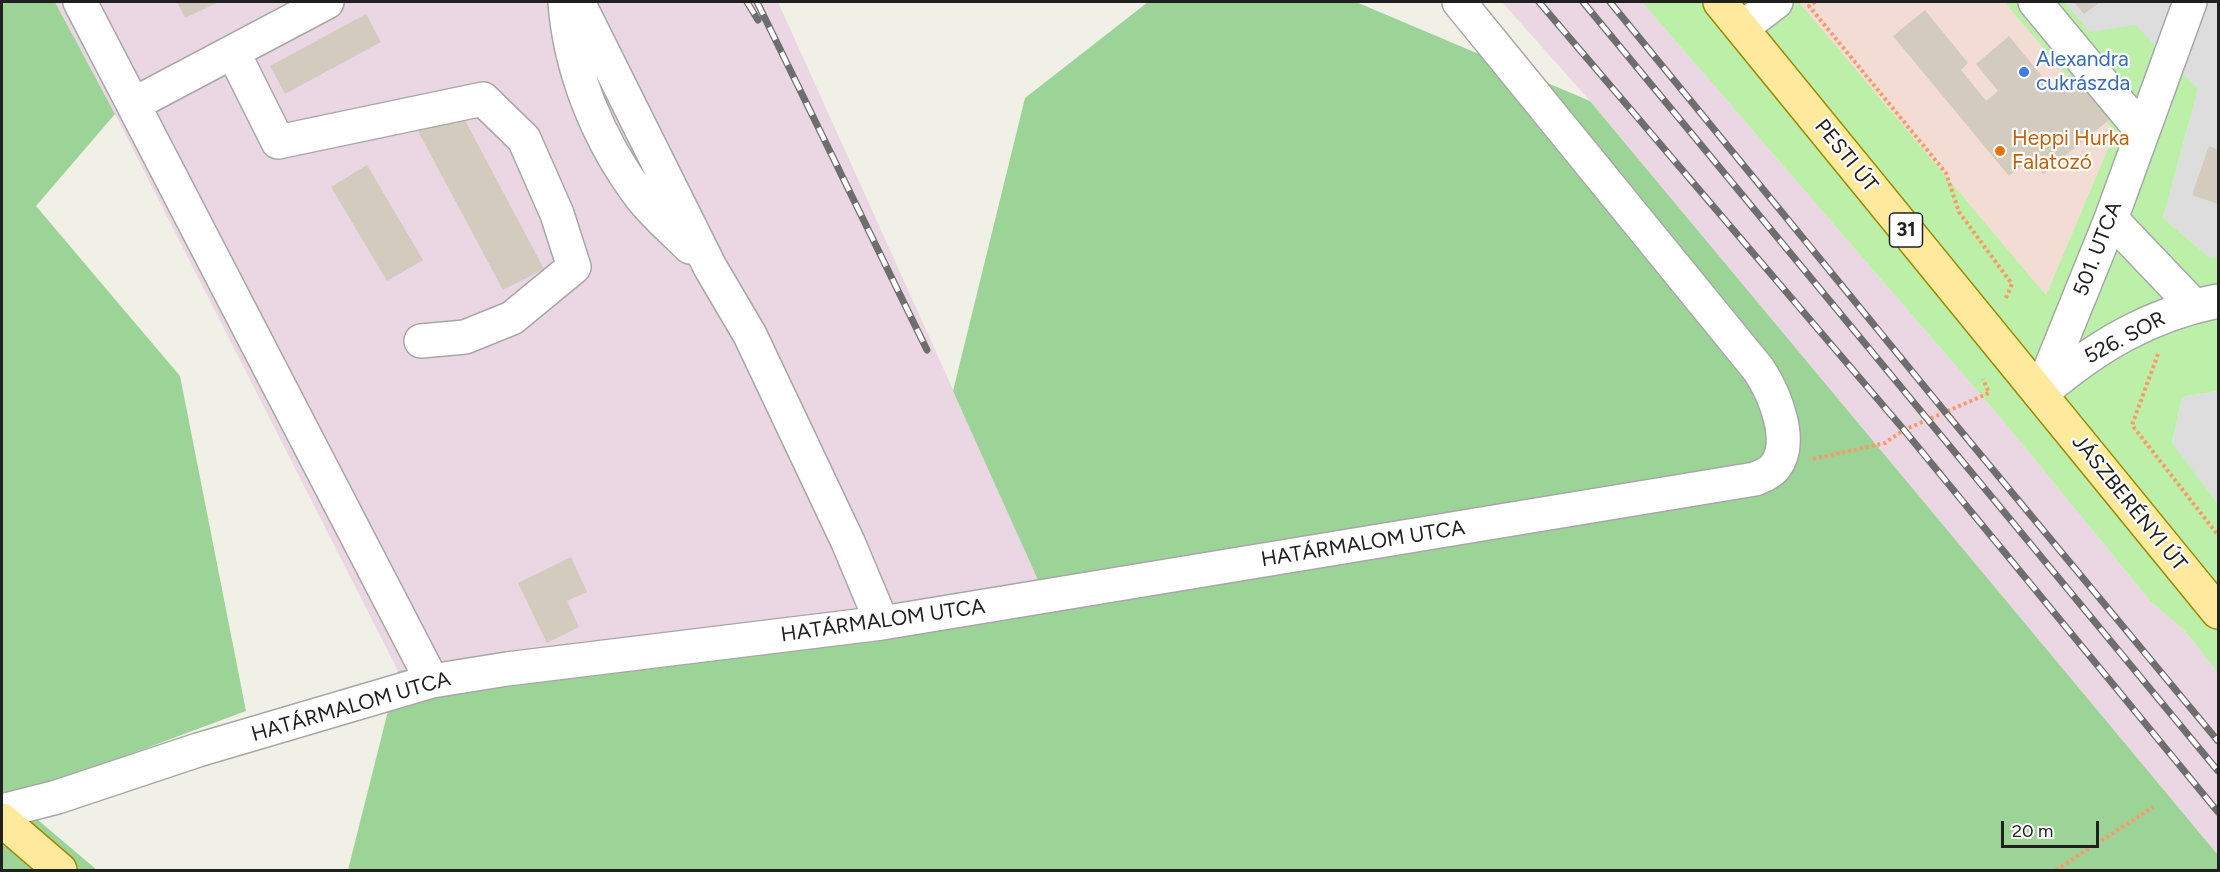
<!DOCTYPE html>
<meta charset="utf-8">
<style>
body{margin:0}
#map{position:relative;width:2220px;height:872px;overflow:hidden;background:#f1f0e6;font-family:Figtree,sans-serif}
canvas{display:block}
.frame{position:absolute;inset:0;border:3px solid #202020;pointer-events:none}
.scale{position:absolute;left:2001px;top:821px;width:98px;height:27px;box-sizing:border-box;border:3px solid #202020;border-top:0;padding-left:8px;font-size:18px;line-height:21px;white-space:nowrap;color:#202020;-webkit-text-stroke:4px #fff;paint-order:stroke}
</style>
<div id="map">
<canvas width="2220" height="872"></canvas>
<div class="frame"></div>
<div class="scale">20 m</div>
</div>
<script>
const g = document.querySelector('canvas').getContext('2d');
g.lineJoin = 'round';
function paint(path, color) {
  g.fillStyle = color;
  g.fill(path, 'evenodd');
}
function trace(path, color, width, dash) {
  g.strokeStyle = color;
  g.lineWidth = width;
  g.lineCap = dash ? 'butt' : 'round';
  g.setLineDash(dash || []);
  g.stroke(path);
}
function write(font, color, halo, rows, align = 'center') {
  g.font = font + ' Figtree,sans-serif';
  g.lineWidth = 4.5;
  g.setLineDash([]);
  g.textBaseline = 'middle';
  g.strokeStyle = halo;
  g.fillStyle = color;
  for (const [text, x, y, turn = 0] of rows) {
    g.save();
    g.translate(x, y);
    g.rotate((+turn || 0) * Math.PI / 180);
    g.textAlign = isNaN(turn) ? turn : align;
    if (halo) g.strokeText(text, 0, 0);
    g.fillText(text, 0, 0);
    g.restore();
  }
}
paint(new Path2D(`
 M2065,2H2218V256L2210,258L2163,218L2198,89L2090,32Z
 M2218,391V504L2172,444L2182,397Z`), '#dedddd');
paint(new Path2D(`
 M1799,2H2004L2115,132L2046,295Z`), '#f3dcd4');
paint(new Path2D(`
 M55,2H778L1044,591L398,671L115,114Z
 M1502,2H1642L2000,417L2152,603L2184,630L2218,673V855L1590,101Z`), '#ebd7e3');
paint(new Path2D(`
 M1642,2H1799L2046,295L2115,132L2004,2H2065L2090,32L2135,25L2198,89L2163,218L2210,258L2218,256V391L2182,397L2172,443L2218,504V673L2184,630L2152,603L2000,417Z`), '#bcefa8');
paint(new Path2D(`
 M2,2H55L115,114L36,206L180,376L246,711L12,798L97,870H2Z
 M1148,2H1356L1590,101L2218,855V870H348L398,671L1043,591L953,391L1025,98Z`), '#9cd497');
paint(new Path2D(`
 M177,2H219L185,18Z
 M2074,2H2100L2084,14Z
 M1925,10L1968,63L1961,70L1986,101L1998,91L1976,64L2009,36L2053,90L2072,74L2110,119L2043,174L2030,158L2009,176L1893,36Z
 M366,14L381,42L285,94L270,66Z
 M459,109L544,269L503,290L418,131Z
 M2209,146L2218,150V204L2192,195Z
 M367,165L423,260L387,281L331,187Z
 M571,557L587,592L567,601L579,627L547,643L518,583Z`), '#d2cbbe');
const minor = new Path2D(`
 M80,2L432,681
 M565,2C570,71 599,142 641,197C655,215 674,231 690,247
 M578,2L710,267L750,335L848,542L882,623
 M2035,2L2142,131
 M1742,28L1776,2
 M233,52L278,142L483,99L524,139L557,214L574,267L512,318L465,337L421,341
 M134,104L327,2
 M2111,219L2194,306
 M2044,391C2097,346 2149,315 2218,301
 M2040,394L2111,219L2190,2
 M2,811L57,797L198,750L432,681L507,669L882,623L1755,479C1762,476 1770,473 1775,467C1795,441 1774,393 1759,370L1459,2`);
const major = new Path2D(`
 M1720,2L2218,612
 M2,820L60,870`);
trace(minor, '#a7a7a7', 36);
trace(major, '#9c8900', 36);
trace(new Path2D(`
 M1815,2L1809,6L1946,173L1959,212L2012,284L2005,300
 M2158,354L2132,425L2218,535
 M1813,459L1885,443L1904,430L1989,393L1983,379
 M2056,870L2153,807`), '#ff9869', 4, [3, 3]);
trace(minor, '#fff', 33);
trace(major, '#ffe99d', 33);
const rail = new Path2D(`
 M747,2L758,20
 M757,2L927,350
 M1539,2L1904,430L2218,812
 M1583,2L2218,771
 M1610,2L1946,413L2218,741`);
trace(rail, '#6e6e6e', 7);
trace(rail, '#fff', 4.5, [14]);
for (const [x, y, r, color] of [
 [2024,72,6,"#3f7fe0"],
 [2000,151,6,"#e8710a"]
]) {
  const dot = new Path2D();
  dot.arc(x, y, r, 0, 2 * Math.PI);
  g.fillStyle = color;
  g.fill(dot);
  trace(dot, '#fff', 2);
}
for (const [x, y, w] of [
 [1906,230,33]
]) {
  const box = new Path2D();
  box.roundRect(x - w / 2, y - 17, w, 34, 4.5);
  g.fillStyle = '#fff';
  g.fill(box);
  trace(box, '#202020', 1.5);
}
write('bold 20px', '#202020', null, [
 ["31",1906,230]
]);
write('21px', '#366cbe', '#fff', [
 ["Alexandra",2036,60],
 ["cukrászda",2036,84]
], 'left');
write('21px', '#c56008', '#fff', [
 ["Heppi Hurka",2012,139],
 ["Falatozó",2012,163]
], 'left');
write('21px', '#202020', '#fff', [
 ["PESTI ÚT",1846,156,51],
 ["501. UTCA",2098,249,-69],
 ["526. SOR",2125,338,-28],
 ["JÁSZBERÉNYI ÚT",2129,503,51],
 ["HATÁRMALOM UTCA",1363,544,-9],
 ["HATÁRMALOM UTCA",883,621,-8],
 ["HATÁRMALOM UTCA",351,707,-16]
]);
</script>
